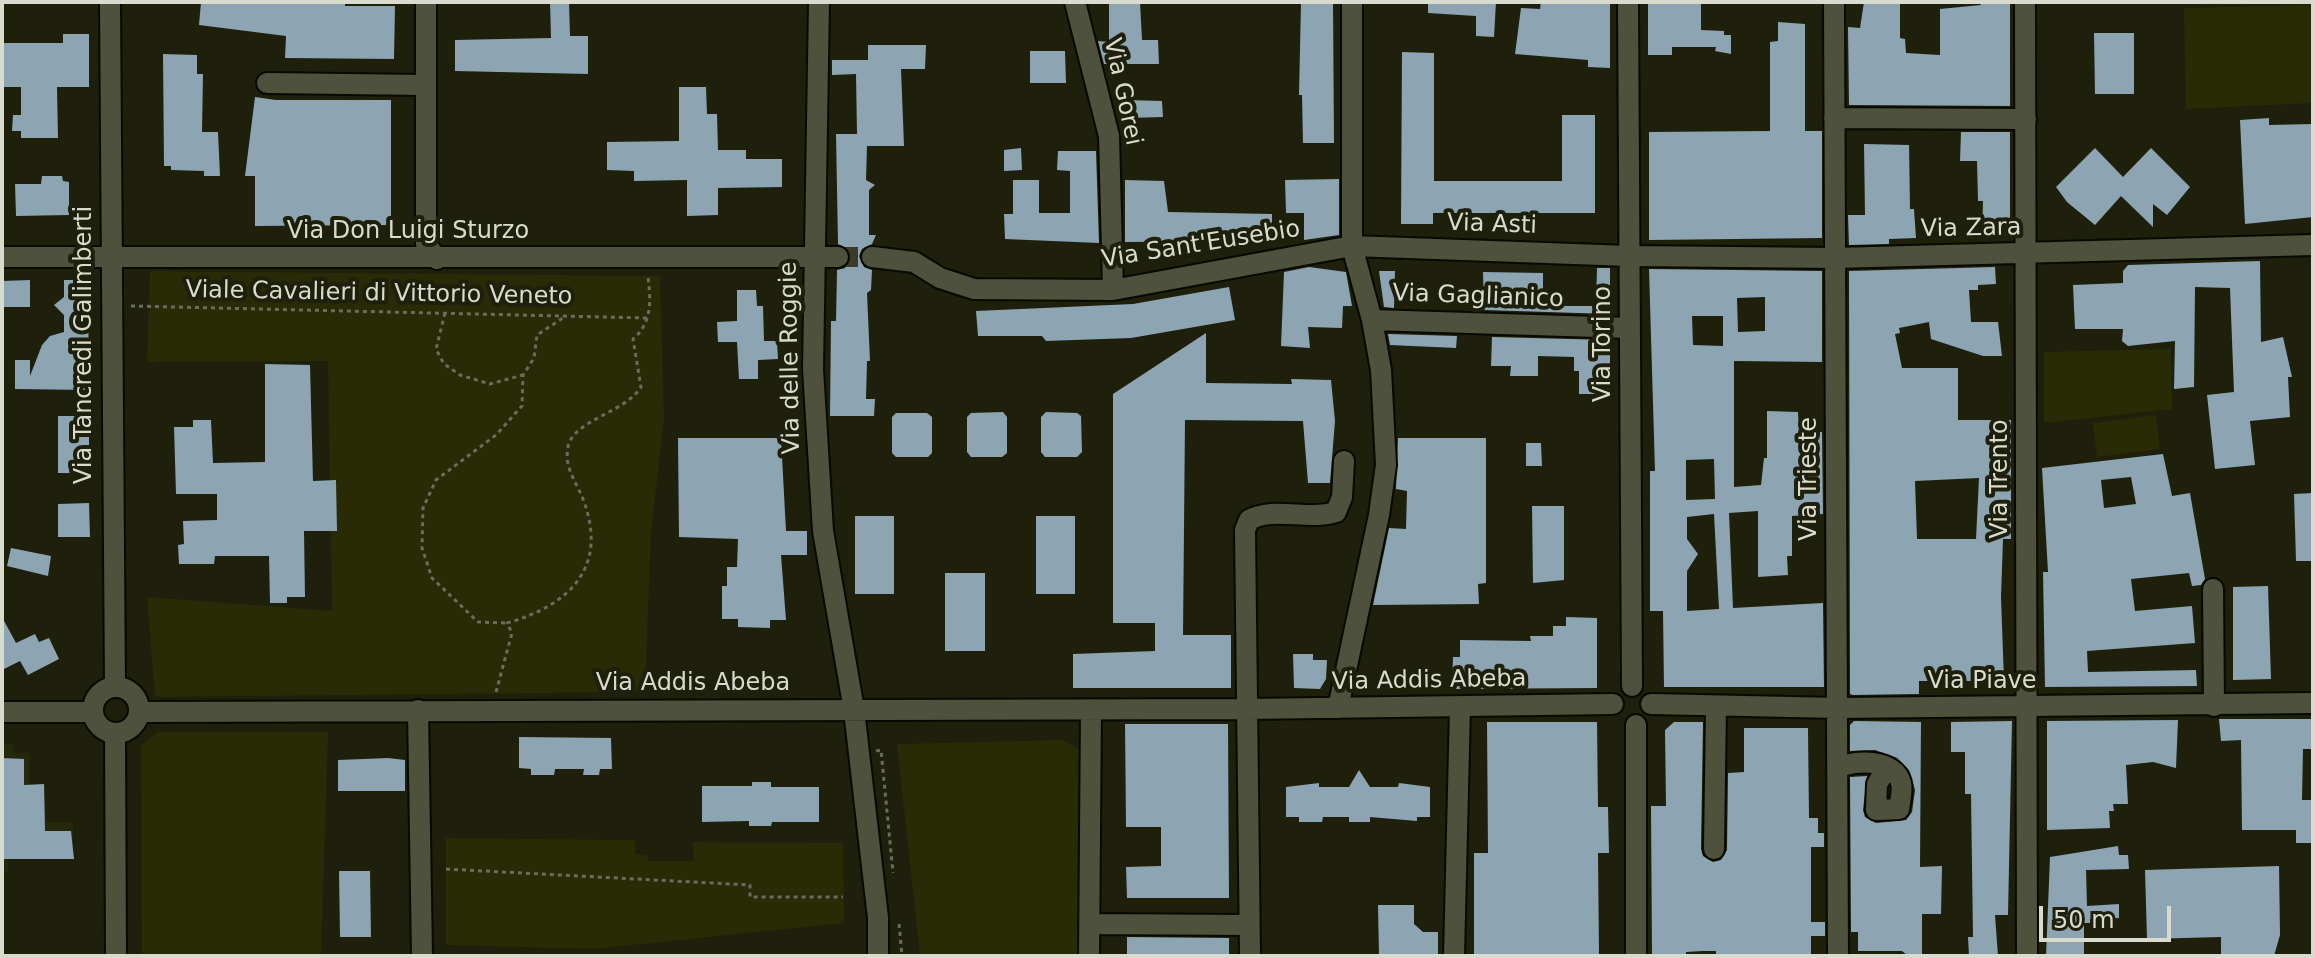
<!DOCTYPE html>
<style>
body{margin:0}
#map{position:relative;width:2315px;height:958px;overflow:hidden;background:#1e200c;font-family:"DejaVu Sans",sans-serif}
canvas{display:block}
.frame{position:absolute;inset:0;border:4px solid #d9dbce;pointer-events:none}
.scale{position:absolute;left:2039px;top:906px;width:132px;height:36px;box-sizing:border-box;border:4px solid #d9dbce;border-top:0;padding-left:10px;font-size:24px;line-height:28px;white-space:nowrap;color:#d9dbce;-webkit-text-stroke:6px #1e200c;paint-order:stroke}
</style>
<div id="map">
<canvas width="2315" height="958"></canvas>
<div class="frame"></div>
<div class="scale">50 m</div>
</div>
<script>
const g = document.querySelector('canvas').getContext('2d');
g.lineJoin = 'round';
function paint(path, color) {
  g.fillStyle = color;
  g.fill(path, 'evenodd');
}
function trace(path, color, width, dash) {
  g.strokeStyle = color;
  g.lineWidth = width;
  g.lineCap = dash ? 'butt' : 'round';
  g.setLineDash(dash || []);
  g.stroke(path);
}
function write(font, color, halo, rows, align = 'center') {
  g.font = font + ' "DejaVu Sans",sans-serif';
  g.lineWidth = 8;
  g.setLineDash([]);
  g.textBaseline = 'middle';
  g.strokeStyle = halo;
  g.fillStyle = color;
  for (const [text, x, y, turn = 0] of rows) {
    g.save();
    g.translate(x, y);
    g.rotate((+turn || 0) * Math.PI / 180);
    g.textAlign = isNaN(turn) ? turn : align;
    if (halo) g.strokeText(text, 0, 0);
    g.fillText(text, 0, 0);
    g.restore();
  }
}
paint(new Path2D(`
 M2,740L4,744H14V753H29V788L45,783L46,822H73V852L8,854V871H2Z`), '#26280e');
paint(new Path2D(`
 M2313,5V103L2186,109L2184,8Z
 M150,271L660,276L664,419L651,531L645,692L155,697L147,597L332,611L328,361L147,362Z
 M2171,349L2172,409L2044,423V352Z
 M2156,415L2160,449L2097,457L2093,423Z
 M158,732H328L321,956H142L141,746Z
 M1062,740L1079,749L1078,956H920L897,744Z
 M446,838L635,840V854L648,855V861H694L693,842L843,843L844,923L593,949L446,945Z`), '#282b06');
paint(new Path2D(`
 M201,2H345V6H395L394,59L285,58L286,36L199,25Z
 M550,2H569L570,36H588V74L455,71V40L551,38Z
 M1109,2H1140L1142,40H1158L1159,64H1104L1098,41L1109,42Z
 M1301,2H1333L1334,143H1303L1302,95H1299Z
 M1428,2H1496L1494,37L1476,36V16L1428,13Z
 M1541,2H1610V68L1588,67V60L1515,54L1521,8L1540,9Z
 M1648,2H1701V30L1724,31V35H1731V54L1715,51L1716,47H1672V55H1648Z
 M1864,2H1900V38L1905,39L1906,53L1940,55V9L1981,5L1980,2H2010V106L1849,105L1848,27L1860,28Z
 M1778,22L1805,24V131H1822V238L1649,240V132L1770,131V42L1778,41Z
 M2094,33H2134V94H2095Z
 M63,34H89V87H57L58,138H21V131H12L13,115H21V87H2V43H63Z
 M868,45H926L925,69H901L904,146H867L866,180L875,185L869,190V235H876L872,244L862,249L859,256L864,267L872,270L871,290L867,293L870,361H867L866,399H875L874,416H830L831,321H836L837,270L845,268L851,258L849,250L838,244L836,134H857L856,74L832,75V60H868Z
 M1030,51H1065L1066,83H1030Z
 M1402,52L1434,53V181H1562V115H1595V213H1433V224H1401Z
 M163,54L197,55V74H203L202,132H218L220,176H204V171L171,170V166H164Z
 M679,87H706L707,114H717L718,150H746V159H782V187L718,188V215L687,216V180L634,181V171L607,170V142L679,141Z
 M255,97L276,100H391V225L255,226V176H245Z
 M1126,100L1162,101L1163,117L1126,118Z
 M2269,118V125L2313,124V217L2245,224L2240,120Z
 M1961,132H2010V235L1982,236L1983,201H1978L1977,161H1960Z
 M1864,144L1909,145L1910,209H1914L1916,238L1889,239V244L1849,245L1848,215H1865Z
 M1021,148L1022,170L1004,171V150Z
 M2095,148L2123,177L2151,148L2190,187L2167,215L2153,204V227L2121,196L2095,225L2067,202L2056,187Z
 M1058,151H1096L1099,243L1005,239L1004,214H1013V180H1039V213H1070V171L1057,170Z
 M42,176H62L63,181L69,182V215L16,216L15,184H41Z
 M1339,179V235L1304,240V213H1286L1285,180Z
 M1125,180L1164,181L1168,212L1272,214V241L1125,242Z
 M2260,261L2261,342L2283,337L2292,377H2288L2290,417L2250,421L2255,465L2215,469L2207,395L2234,392L2230,288L2195,287L2194,387L2174,389L2175,341L2128,346L2122,341L2123,329H2075L2073,285L2123,283V271L2128,265Z
 M1309,267L1346,272L1352,306H1343L1342,328L1308,327L1310,348L1281,346L1284,272Z
 M1995,267L1996,284L1978,285V290H1969L1971,322H1998L2002,356H1983L1931,339L1929,322L1899,328L1900,333L1895,334L1902,368H1958V420H2011V539H2003L2001,597L2004,681H1919V694L1853,695L1850,694L1849,271ZM1979,478L1976,539H1917L1915,481Z
 M1597,268H1610V314L1484,310L1483,272L1543,273V306H1596Z
 M1649,269L1822,271V362L1734,361V487L1761,485L1764,458H1767V411L1798,412L1799,431L1822,432L1823,514L1792,516V556H1787L1788,575L1758,577V511L1729,513L1733,608L1823,603L1824,687H1664L1663,611H1650V471H1655ZM1765,297V331L1738,332L1737,298ZM1692,316H1723V346L1693,345ZM1714,459L1715,499L1686,500V460ZM1714,514L1719,609L1687,611V571L1698,554L1687,539V517Z
 M1379,271H1395L1394,308L1384,307Z
 M30,280V307H2V281Z
 M64,280H88L89,390L15,389V360H30V376L42,345L50,336L64,332V315L54,305L64,297Z
 M1229,287L1235,320L1131,338L1046,341L1042,336H978L976,311L1133,304Z
 M737,290H756L757,306H763L764,341H777L778,359L758,360V379H739L737,342H718L717,322L737,321Z
 M1206,333V383L1292,384L1291,379L1331,380L1335,421L1330,483H1308L1303,421L1185,420L1183,635H1231V688H1073V654L1155,651V623H1113V394Z
 M1388,334L1457,336L1456,348L1390,345Z
 M1492,337L1610,340V394H1579V371H1574V357L1538,356V376H1510L1511,366H1491Z
 M265,364L310,365L313,481L336,480L337,531H304L305,597H287V603H270L269,556H215L214,564H179L178,545L184,544L183,521L217,520V494H176L174,427H193V420H211L213,463L265,462Z
 M1003,412L1007,417V453L1002,457H971L967,452V417L971,413Z
 M1046,412L1077,413L1081,416L1082,452L1077,457H1045L1041,452V417Z
 M896,413H927L932,417V453L928,457H896L892,453V417Z
 M58,416H89V473H58Z
 M678,438H781L786,531H807V555H781L786,620H770V628L738,627V619H722V586H727V567H737L738,539L679,537Z
 M1398,438H1486V583L1478,584L1479,604L1373,605L1389,528L1406,529L1407,491L1396,489Z
 M1526,443H1541L1542,466H1526Z
 M2163,454L2172,496L2190,493L2205,579L2201,585L2192,586L2189,573L2131,579L2135,611L2192,606L2195,643L2087,651L2088,672L2196,670L2197,686L2045,687L2043,572H2048L2042,468ZM2131,477L2136,504L2104,508L2101,480Z
 M2313,493V561H2296L2294,494Z
 M89,503L90,537H58V504Z
 M1532,506H1564V580L1533,583Z
 M855,516H894V594H855Z
 M1036,516H1075V594H1036Z
 M11,548L51,556L48,576L7,566Z
 M945,573H985V651H945Z
 M2268,586L2271,679L2233,680V587Z
 M2,617L16,643L35,634L39,642L49,638L59,659L28,675L20,661L2,670Z
 M1566,617L1597,618V688L1452,689L1453,657H1460V640L1531,641L1530,636H1553V626H1566Z
 M1293,654H1313V660H1327L1326,679L1320,689L1294,688Z
 M2219,719H2313V749H2303L2302,800H2313V843H2296V830H2242L2241,740L2221,741Z
 M2178,720L2176,768L2153,762L2126,765L2128,804H2113L2114,811H2109L2110,828L2047,830V721Z
 M1854,721L1921,722L1920,867L1942,866L1941,914H1922V956H1908L1902,951H1858V932H1851L1850,777L1867,776L1863,810L1865,817L1876,823L1906,820L1912,812L1915,790L1909,770L1897,758L1875,750L1850,751V725Z
 M2012,721L2008,915H1995L1998,956H1969L1968,937H1973L1971,794H1965V752H1951V722Z
 M1487,722H1597L1598,807H1608L1609,853H1598L1599,956H1474V853H1488Z
 M1674,722H1703L1701,849L1703,856L1713,862L1721,860L1727,850L1728,773L1744,772V728H1808L1809,818H1818V833H1824V847H1811V922H1825V936H1811V956H1716V951H1702L1686,952V956H1652L1651,806H1666L1665,730Z
 M1125,724H1228L1229,898H1127L1126,867L1161,866V827H1126Z
 M519,737L611,738L612,769H600L599,775H583L584,769H555L554,775H531V769L519,768Z
 M2,758L24,759V785L44,784L45,831H71L74,859H2Z
 M388,758L405,760V791H338V760Z
 M1359,770L1370,787H1398L1399,783L1430,787V817H1417V821L1370,817V822H1349V817H1323L1322,822H1299V817H1286V787L1319,783V787H1349Z
 M752,782H771V787H819V822H772L771,826H749V821L702,822V786H752Z
 M2118,846L2119,855H2128L2129,869L2086,870L2087,906L2119,904V918L2090,919V923H2084V956H2046L2050,857Z
 M2279,866L2280,935L2274,956H2221V937L2147,939L2145,870Z
 M339,871H370L371,937H340Z
 M1378,905H1414V924L1423,932H1438V956H1379Z
 M1127,937L1229,938V956H1127Z`), '#8da4b3');
trace(new Path2D(`
 M838,257H872`), '#3a3c29', 20, [20, 10]);
const minor = new Path2D(`
 M110,2L115,687
 M426,2V244L437,259
 M819,2L813,369L823,531L854,710L878,918V956
 M1075,2L1109,136L1113,290
 M1628,2L1632,686
 M1834,2L1838,956
 M2025,2L2027,956
 M267,83L424,85
 M1834,118L2026,119
 M2,257H838
 M872,257L914,262L940,278L974,289L1113,290L1352,246L1629,256L1835,258L2313,245
 M1372,320L1630,328
 M2213,589L2214,706
 M93 710a23 23 0 1 1 46 0a23 23 0 1 1-46 0Z
 M1651,704L1838,708L2313,703
 M1338,708L1379,515L1386,465L1381,370L1372,320L1352,246V2
 M418,710L422,956
 M2,712H93
 M139,712L1246,709L1613,704
 M115,733L116,956
 M1838,768C1856,759 1895,759 1901,783C1903,790 1900,802 1899,809L1876,810L1877,784L1887,768
 M1714,849L1716,707
 M1090,924L1249,925
 M1089,956L1091,710
 M1250,956L1245,530L1249,520C1274,506 1307,521 1336,512L1342,497L1344,461
 M1454,956L1460,707
 M1636,956V725`);
trace(minor, '#080900', 24);
trace(new Path2D(`
 M131,306L647,318
 M445,313L436,349L444,364L460,375L490,384L523,375
 M505,623L478,622L432,578L422,548L423,508L436,480L496,435L522,406L523,375L534,358L537,335L566,316
 M496,692L512,633L507,623C570,605 609,567 583,499C576,481 564,468 568,447C573,420 625,413 641,387L633,339C652,323 651,301 648,277
 M876,751L881,750L893,873
 M446,869L750,885V897H843
 M899,924L902,956`), '#6b6d5c', 3, [4, 4]);
trace(minor, '#4e513c', 20);
write('24px', '#d9dbce', '#1e200c', [
 ["Via Gorei",1122,92,78],
 ["Via Asti",1492,225,2],
 ["Via Zara",1971,229,-1],
 ["Via Don Luigi Sturzo",408,232],
 ["Via Sant'Eusebio",1201,245,-9],
 ["Viale Cavalieri di Vittorio Veneto",379,294,1],
 ["Via Gaglianico",1478,297,2],
 ["Via Torino",1604,344,-90],
 ["Via Tancredi Galimberti",85,345,-90],
 ["Via delle Roggie",791,358,-91],
 ["Via Trieste",1810,479,-90],
 ["Via Trento",2001,479,-90],
 ["Via Addis Abeba",1429,681,-1],
 ["Via Piave",1982,682],
 ["Via Addis Abeba",693,684]
]);
</script>
